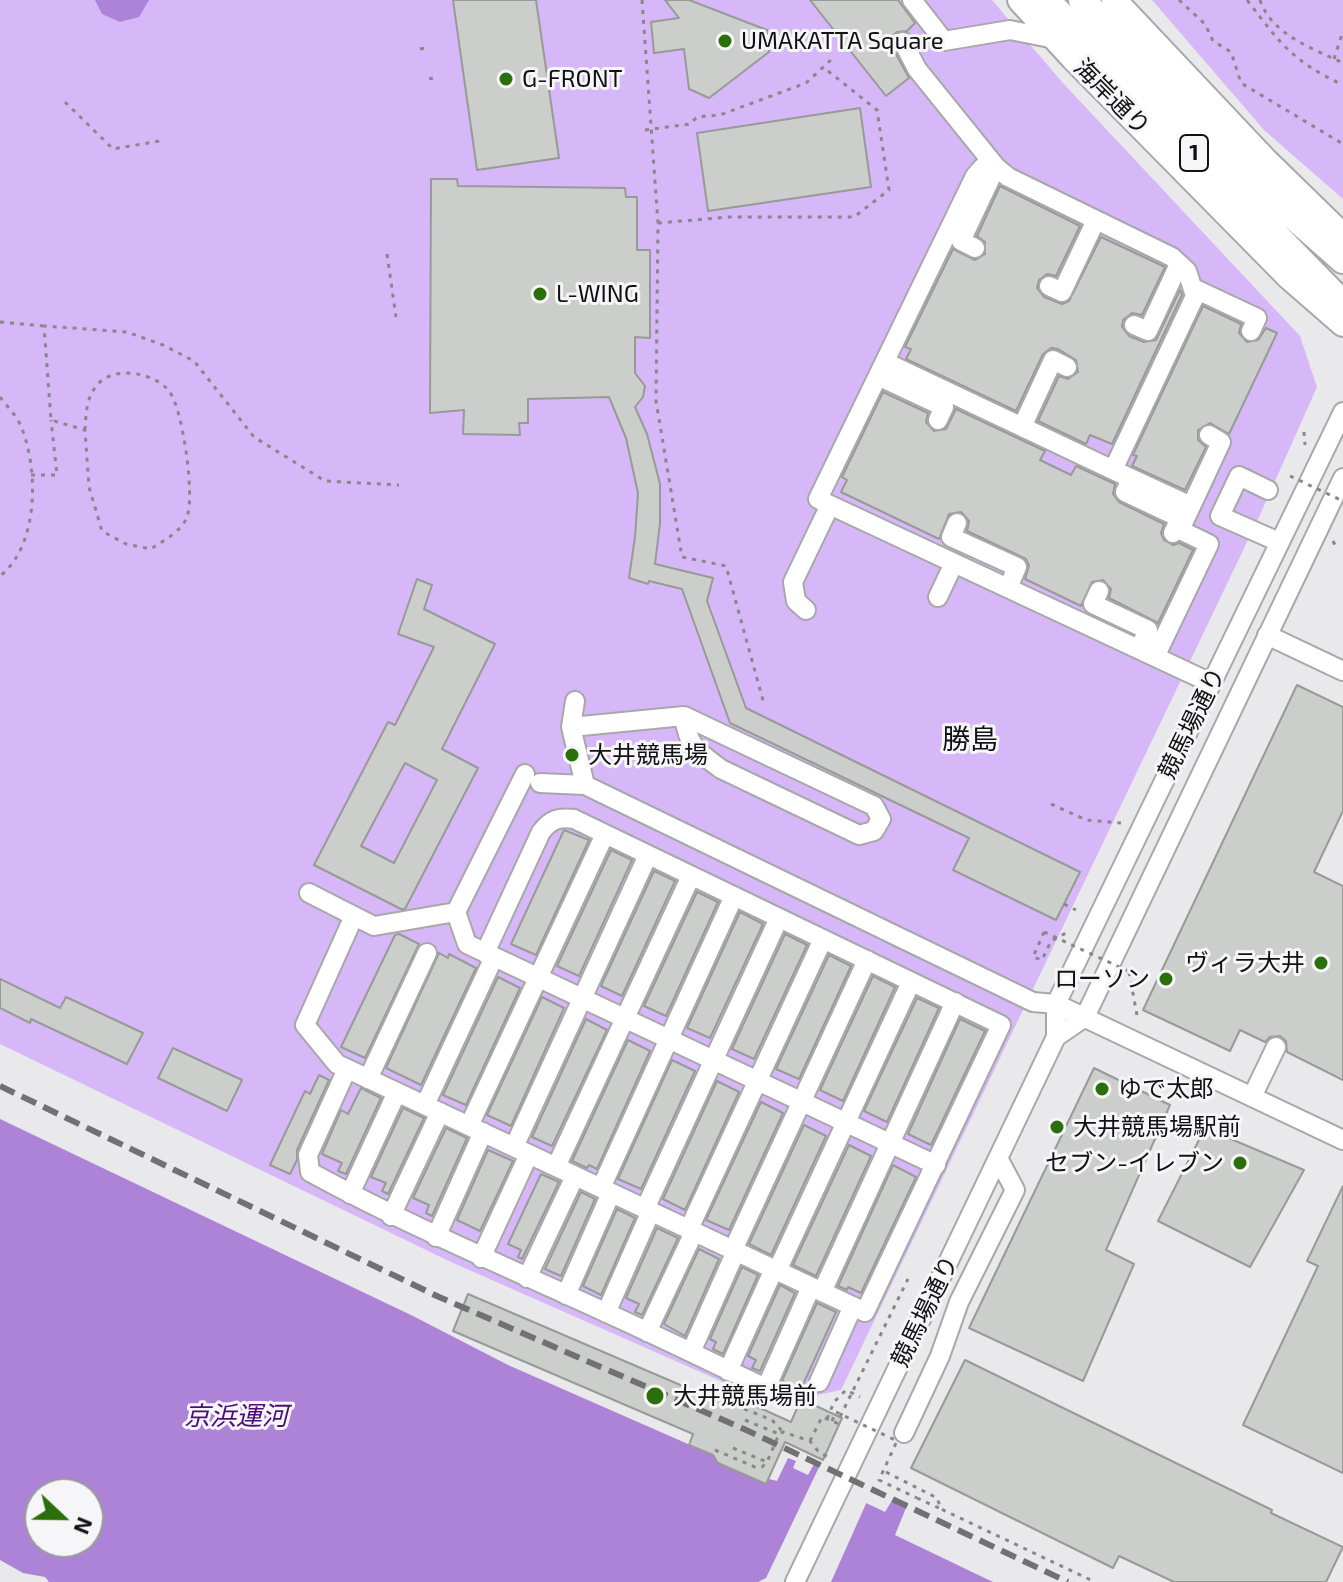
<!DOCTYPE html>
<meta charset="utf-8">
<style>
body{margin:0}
#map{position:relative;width:1343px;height:1582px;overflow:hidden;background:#e9e8eb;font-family:"Exo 2",sans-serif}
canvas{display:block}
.north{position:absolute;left:24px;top:1478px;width:80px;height:80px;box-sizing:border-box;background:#f6f5f8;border:2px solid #9b9a9c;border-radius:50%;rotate:112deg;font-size:22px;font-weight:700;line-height:32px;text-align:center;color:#121112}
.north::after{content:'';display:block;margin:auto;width:28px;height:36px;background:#2a6f0a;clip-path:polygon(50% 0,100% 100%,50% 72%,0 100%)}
</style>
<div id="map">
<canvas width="1343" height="1582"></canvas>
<div class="north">N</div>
</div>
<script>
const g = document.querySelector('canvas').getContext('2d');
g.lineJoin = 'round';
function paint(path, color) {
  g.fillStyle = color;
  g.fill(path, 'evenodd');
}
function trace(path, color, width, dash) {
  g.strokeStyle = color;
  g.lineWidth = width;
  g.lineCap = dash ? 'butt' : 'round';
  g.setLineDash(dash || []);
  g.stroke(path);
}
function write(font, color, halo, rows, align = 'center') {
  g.font = font + ' "Exo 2","Noto Sans JP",sans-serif';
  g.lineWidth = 6;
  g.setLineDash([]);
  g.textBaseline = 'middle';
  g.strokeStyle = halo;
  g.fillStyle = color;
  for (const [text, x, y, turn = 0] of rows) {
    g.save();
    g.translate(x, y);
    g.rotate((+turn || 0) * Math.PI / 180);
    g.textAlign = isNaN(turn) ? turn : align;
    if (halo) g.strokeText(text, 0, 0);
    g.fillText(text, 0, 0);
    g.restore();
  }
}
paint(new Path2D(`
 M0,0H992L1062,82L1300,336L1317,387L1259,517L841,1390L773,1404L451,1262L0,1044Z
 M1152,0H1343V199L1264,130Z`), '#d6b8f8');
paint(new Path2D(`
 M95,0H149L139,17L120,22L102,14Z
 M0,1119L413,1316L508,1365L713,1455L718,1463L766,1484L769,1479L777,1481L788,1458L796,1461L793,1468L808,1475L814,1464L870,1491L864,1502L885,1512L894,1497L908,1503L895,1535L993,1582H49L45,1577L23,1573L0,1560ZM40,1494H88V1542H40Z`), '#ad83d8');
paint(new Path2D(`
 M821,1463L873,1488L831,1582H758L766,1578Z`), '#e9e8eb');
const building = new Path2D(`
 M453,0H536L559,158L477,170Z
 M665,0H689L767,30L769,52L709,98L689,89L684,49L654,53L651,22L679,18Z
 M810,0H898L915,23L907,31L897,32L893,36L891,45L909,78L886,96Z
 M860,108L871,187L708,211L697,133Z
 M431,179H457L458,186L625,188L626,197H637V250H650V338L635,337V373L645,386L643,397L635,407L647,434L660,484V523L655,564L713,578L707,601L746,708L1080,872L1056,920L953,870L969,838L730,723L682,589L649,581L648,584L629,578L635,537L638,493L626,438L609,397L528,399V423H519L520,435L463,434L464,410L430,413Z
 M1000,186L1080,226L1056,276L1047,274L1039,280L1037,288L1044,297L1062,304L1069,301L1101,237L1165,267L1142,315L1132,313L1123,320L1122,327L1129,336L1144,342L1156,340L1180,290L1182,295L1112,444L1090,435L1086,444L1038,421L1059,376L1068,379L1078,372L1076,360L1058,349L1051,348L1043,354L1016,411L906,359L911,349L905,347L953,249L975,260L985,254V242L977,236Z
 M1203,306L1241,324L1239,333L1247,342L1258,340L1266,328L1277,333L1229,434L1210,423L1198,430V440L1206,447L1185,490L1132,466L1137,456L1133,455Z
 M883,392L928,413L926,422L934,431L946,429L956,409L1045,451L1040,460L1071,475L1076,466L1115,484L1113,494L1119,502L1164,524L1161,533L1164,540L1173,545L1179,543L1193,550L1158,623L1109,598L1111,589L1103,580L1092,582L1081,606L1025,579L1029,566L1026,559L967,531L969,521L961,512L949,514L939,539L841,492L847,480L842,477Z
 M417,579L432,585L424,609L495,644L442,749L478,768L405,909H401L314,865L388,722L395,725L434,647L398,634ZM405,763L437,780L394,863L361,846Z
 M1297,685L1343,707V811L1314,872L1343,886V1080L1287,1052L1286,1041L1280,1036L1270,1037L1265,1042L1240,1030L1230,1051L1143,1010Z
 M564,830L589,840L536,955L511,944Z
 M611,850L632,860L579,976L557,966Z
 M654,871L675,881L622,996L601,986Z
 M697,892L718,902L666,1016L644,1006Z
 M740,912L763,924L710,1038L687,1028Z
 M399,934L419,944L365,1058L341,1047L395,935Z
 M785,934L807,945L754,1059L732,1049Z
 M439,953L448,958L449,954L476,968L421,1085L386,1068Z
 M829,955L851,966L799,1079L776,1069Z
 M873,976L895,987L843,1101L820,1090Z
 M498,977L520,988L466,1105L443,1095Z
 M0,979L60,1008L66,997L143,1033L127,1064L31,1019L30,1023L0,1008Z
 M542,997L564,1008L511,1126L487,1115Z
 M917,998L939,1008L887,1122L864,1111Z
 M586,1019L607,1030L552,1146L532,1137Z
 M960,1019L985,1031L931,1145L908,1134Z
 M628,1040L650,1051L597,1169L589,1165L587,1168L572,1161Z
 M173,1048L242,1080L227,1111L158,1078Z
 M672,1060L695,1071L641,1189L618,1179Z
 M1094,1068L1170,1105L1106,1250L1134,1264L1083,1381L969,1328Z
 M319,1075L329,1080L297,1150V1160L290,1174L270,1165L305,1091L310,1094Z
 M717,1081L739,1092L685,1210L663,1199Z
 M361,1088L381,1098L346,1174L338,1171L342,1163L322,1154L341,1110L348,1114Z
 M761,1102L783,1113L729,1230L706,1220Z
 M403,1108L424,1118L388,1194L382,1191L386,1183L371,1177Z
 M804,1125L826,1136L771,1255L749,1244Z
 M446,1128L467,1138L432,1216L426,1213L429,1205L413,1198Z
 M1205,1128L1304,1170L1250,1267L1158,1221Z
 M849,1145L871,1156L816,1276L793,1265Z
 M488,1150L513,1161L480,1231L457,1220Z
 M893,1165L916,1177L861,1293L848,1287L847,1290L838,1286Z
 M541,1174L559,1182L522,1259L518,1257L521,1250L508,1244Z
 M1343,1186V1473L1243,1425L1318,1266L1307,1261Z
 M581,1192L595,1199L561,1276L545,1269Z
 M617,1209L635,1218L601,1295L583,1286Z
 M657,1228L678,1238L642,1315L635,1312L639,1304L626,1298Z
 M699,1249L719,1259L685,1336L664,1324Z
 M742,1267L758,1275L723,1354L713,1349L716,1342L710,1339Z
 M780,1285L795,1293L760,1371L752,1368L756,1360L748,1356Z
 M468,1294L713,1399L716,1392L737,1402L738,1398L791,1422L801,1399L842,1418L823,1460L785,1442L766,1484L718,1463L713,1455L689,1445L693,1434L453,1331Z
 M817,1303L836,1312L801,1389L782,1381Z
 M965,1360L1272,1510L1271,1513L1343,1547L1326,1582H1174L1119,1556L1113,1568L911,1468Z`);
paint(building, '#cbcecb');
trace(building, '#989a97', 2);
const minor = new Path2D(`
 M912,0L944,41L1010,30L1055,39
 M903,42L917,69L996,167L961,241L975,248
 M1049,286L1062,292L1096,220
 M1193,288L1257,318L1251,331
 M1134,325L1148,331L1179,264
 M885,362L1113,470
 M878,376L944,407L938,420
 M1022,427L1053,360L1067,367
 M1131,479L1125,492L1180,518L1173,533
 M1268,490L1239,476L1220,516L1279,542
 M830,505L818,499L975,176L983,167H996L1008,177L1172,257L1187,271L1195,296L1113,470L1191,506
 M957,523L951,537L1017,567L1008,588
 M1099,591L1093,604L1148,630L1139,649
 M938,597L954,563
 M806,610L796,601L793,582L830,505L1211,683
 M1267,635L1343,671
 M1155,657L1209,544L1180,530L1221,442L1209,435
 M684,716L874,806L881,819L874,831L859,835L721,769C697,751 688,747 684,716Z
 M571,727L575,701
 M540,783L585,785L1033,1002L1056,1004L1343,1140
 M585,785L571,727L684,716
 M309,893L354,916
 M456,912L525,774
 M485,953L541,832C551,819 559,817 574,819L1001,1025L865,1312L337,1064L305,1025L354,916L374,926L456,912L467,944L936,1165
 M1056,1037L1085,1017L1343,478
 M347,1069L308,1155L310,1172C407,1225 507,1267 607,1313C660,1337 713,1363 766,1388L811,1287
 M368,1079L427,953
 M1252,1097L1276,1047
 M425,1105L494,957
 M469,1126L605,834
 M514,1147L648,855
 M556,1167L691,876
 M601,1188L734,896
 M350,1194L397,1092
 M645,1209L779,918
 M391,1216L440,1112
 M689,1229L823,939
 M436,1237L483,1132
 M733,1250L867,960
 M481,1258L529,1154
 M777,1271L911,982
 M527,1278L575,1176
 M822,1292L955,1002
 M566,1295L611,1193
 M606,1313L651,1211
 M647,1332L694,1232
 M691,1352L736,1251
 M728,1371L774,1269
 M819,1382L853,1306
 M904,1433L940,1356L959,1302L1015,1190L998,1158
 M795,1582L1056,1037V1004L1343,412`);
const major = new Path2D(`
 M1020,0L1073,58L1289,277L1343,324
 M1114,0L1265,160L1343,236`);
const highway = new Path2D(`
 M1046,0L1343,304
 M1082,0L1266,192L1343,260`);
trace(minor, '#a8a7aa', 22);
trace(major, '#a8a7aa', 28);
trace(highway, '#a8a7aa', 30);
trace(new Path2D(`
 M642,0L658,223L656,401L682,557L726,566L764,704
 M1179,0L1205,24L1213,41L1231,52L1241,83L1343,144
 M1247,0C1280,43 1292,61 1343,85
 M1260,0C1272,35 1312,48 1343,63
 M420,49L426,48
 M1334,59L1343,31
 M429,79L433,78
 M65,102L113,149L165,140
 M645,130L690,124L697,117L720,115L806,83L833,58
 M658,223L729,217H854L889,190L877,110L823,67
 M387,254L396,317
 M0,322L44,326
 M0,397C6,405 14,413 19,422C39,464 40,545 0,576
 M85,430C86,414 86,397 98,384C115,365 155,373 169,391C183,408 195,497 187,517C181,532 164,540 151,549L126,544L102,531L89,487L85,430L51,420L44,326L127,332L163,345L194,361L254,437L325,481L399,485
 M1304,432L1305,445
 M31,475H57L51,420
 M1333,541L1337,549
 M1051,804L1086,820L1121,823
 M1064,904L1076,910
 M1044,932L1033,957L1042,960L1051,941L1066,933
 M1129,972L1137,1015
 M735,1405L772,1420L783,1432
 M827,1419L834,1402L846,1390L860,1397
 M745,1420L779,1434
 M832,1421L836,1412
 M810,1441L822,1417L837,1423L908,1279
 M733,1448L767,1462
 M715,1450L755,1467H762L767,1462L779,1434L783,1432L810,1441L818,1451L829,1458
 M886,1472L937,1498L941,1509L1095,1582
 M917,1498L939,1508`), '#888789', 3, [4, 6]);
trace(minor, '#fff', 18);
trace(major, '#fff', 24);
trace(highway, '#fff', 26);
trace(new Path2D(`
 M0,1086L439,1297L744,1429L1068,1582`), '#717072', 6, [16, 8]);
trace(new Path2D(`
 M1290,476L1343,501
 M1044,932L1128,971
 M836,1412L897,1441L879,1480L917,1498`), '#888789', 3, [4, 6]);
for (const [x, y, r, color] of [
 [725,41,8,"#2a6f0a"],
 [506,79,8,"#2a6f0a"],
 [540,294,8,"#2a6f0a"],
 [572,755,8,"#2a6f0a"],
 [1321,963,8,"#2a6f0a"],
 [1166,979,8,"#2a6f0a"],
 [1102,1089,8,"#2a6f0a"],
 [1057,1127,8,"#2a6f0a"],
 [1240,1163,8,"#2a6f0a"],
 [655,1396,10,"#2a6f0a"]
]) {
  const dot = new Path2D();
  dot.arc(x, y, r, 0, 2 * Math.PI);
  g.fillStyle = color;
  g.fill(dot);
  trace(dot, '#f6f5f8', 3);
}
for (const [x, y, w] of [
 [1194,153,28]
]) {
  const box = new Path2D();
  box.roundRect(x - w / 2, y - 18, w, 36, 6);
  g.fillStyle = '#f6f5f8';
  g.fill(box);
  trace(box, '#121112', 2);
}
write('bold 22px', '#121112', null, [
 ["1",1194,153]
]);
write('24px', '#121112', '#f6f5f8', [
 ["UMAKATTA Square",741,41],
 ["G-FRONT",522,79],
 ["L-WING",556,294],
 ["大井競馬場",588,755],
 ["ヴィラ大井",1305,963,"right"],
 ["ローソン",1150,979,"right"],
 ["ゆで太郎",1118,1089],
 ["大井競馬場駅前",1073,1127],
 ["セブン-イレブン",1224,1163,"right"],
 ["大井競馬場前",673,1396]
], 'left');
write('24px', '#121112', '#f6f5f8', [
 ["海岸通り",1112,97,45],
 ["競馬場通り",1192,723,-64],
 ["競馬場通り",925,1311,-64]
]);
write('italic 26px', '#4c0d76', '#f6f5f8', [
 ["京浜運河",236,1416]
]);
write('28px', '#121112', '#f6f5f8', [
 ["勝島",970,740]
]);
</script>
